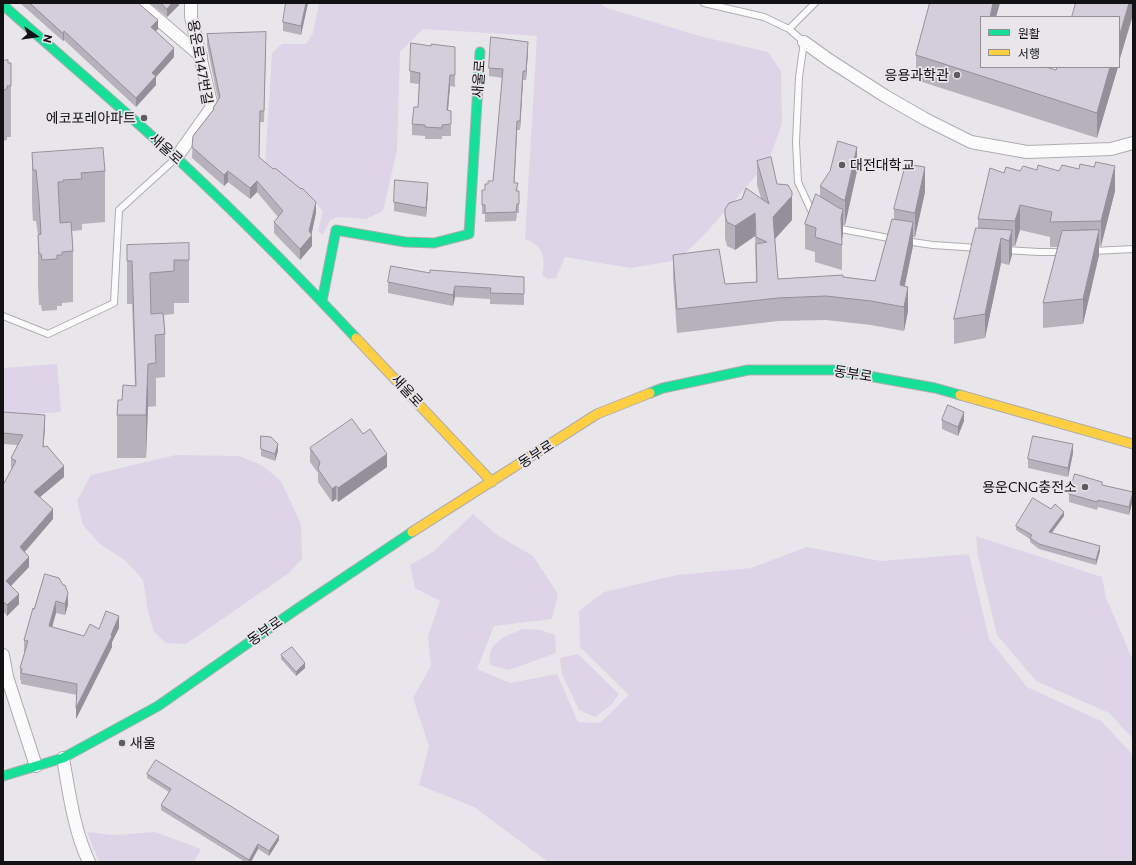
<!DOCTYPE html>
<meta charset="utf-8">
<style>
body{margin:0}
#map{position:relative;width:1136px;height:865px;overflow:hidden;background:#e8e6ea;font-family:Commissioner,"Noto Sans KR",sans-serif}
canvas{display:block}
.frame{position:absolute;inset:0;border:4px solid #121113;pointer-events:none}
.legend{position:absolute;left:980px;top:16px;width:140px;height:52px;box-sizing:border-box;background:#e8e5eb;border:1px solid #929095;margin:0;padding:5px 7px;list-style:none;font-size:12px;color:#121113}
.legend li{display:flex;align-items:center;gap:8px;height:20px}
.legend b{width:20px;border:1px solid #929095}
.north{position:absolute;left:16px;top:16px;width:40px;height:40px;-webkit-text-stroke:3px #e8e5eb;paint-order:stroke;rotate:103deg;font-size:11px;font-weight:700;line-height:16px;text-align:center;color:#121113}
.north::after{content:'';display:block;margin:auto;width:14px;height:18px;background:#121113;clip-path:polygon(50% 0,100% 100%,50% 72%,0 100%)}
</style>
<div id="map">
<canvas width="1136" height="865"></canvas>
<div class="frame"></div>
<ul class="legend">
<li><b style="height:5px;background:#16e098"></b>원활</li>
<li><b style="height:5px;background:#ffcf43"></b>서행</li>
</ul>
<div class="north">N</div>
</div>
<script>
const g = document.querySelector('canvas').getContext('2d');
g.lineJoin = 'round';
function paint(path, color) {
  g.fillStyle = color;
  g.fill(path, 'evenodd');
}
function trace(path, color, width, dash) {
  g.strokeStyle = color;
  g.lineWidth = width;
  g.lineCap = dash ? 'butt' : 'round';
  g.setLineDash(dash || []);
  g.stroke(path);
}
function write(font, color, halo, rows, align = 'center') {
  g.font = font + ' Commissioner,"Noto Sans KR",sans-serif';
  g.lineWidth = 3.5;
  g.setLineDash([]);
  g.textBaseline = 'middle';
  g.strokeStyle = halo;
  g.fillStyle = color;
  for (const [text, x, y, turn = 0] of rows) {
    g.save();
    g.translate(x, y);
    g.rotate((+turn || 0) * Math.PI / 180);
    g.textAlign = isNaN(turn) ? turn : align;
    if (halo) g.strokeText(text, 0, 0);
    g.fillText(text, 0, 0);
    g.restore();
  }
}
paint(new Path2D(`
 M319,3H599L607,8L703,37L768,52L781,71L782,124L768,162L704,235L678,260L630,268L565,257L556,278L548,279L542,275C546,258 543,245 525,239L537,36L423,29L400,52L397,150L383,211L366,219L339,217L330,220L323,235L318,231L323,211L306,193L265,163L272,53L282,44H306L313,33Z
 M57,364L61,412L3,416V368Z
 M176,455L240,456L263,466L281,481L301,524L302,559L289,573L186,644L166,643L154,632L148,611L143,580L126,561L100,544L83,525L77,501L91,475Z
 M473,514L497,535L533,556L558,594L552,619L494,626L477,669L510,683L557,674L578,722L600,723L629,695L580,647L579,611L604,592L677,575L751,568L807,547L881,561L969,554L989,639L1027,687L1101,721L1133,755V862H548L474,807L419,785L429,746L413,698L431,666L428,636L440,601L415,588L410,565L434,551Z
 M976,536L1102,577L1106,598L1133,660V739L1109,713L1036,681L997,635L978,556Z
 M522,629L541,630L555,635L556,653L509,670L490,665C486,642 505,637 522,629Z
 M578,654L619,694L611,705L595,717L579,710L562,674L560,658Z
 M87,832L113,835L155,832L201,849L194,862H100L97,857Z`), '#ded4e8');
const lane = new Path2D(`
 M704,3L764,17L789,29L804,42L799,77L796,142L798,182L811,210L816,213
 M789,29L815,3
 M837,227L841,229L894,239
 M905,241L933,245L978,248
 M1005,250L1039,252H1063
 M1093,251L1133,249
 M3,316L48,334L114,303L119,210L175,159`);
const street = new Path2D(`
 M139,3L201,56
 M804,42L829,60L885,96L925,119L971,142L1027,152L1111,149L1133,143
 M176,158L212,107L191,17V3
 M3,655L7,677L36,766
 M63,758C69,792 74,831 89,862`);
const fast = new Path2D(`
 M3,5C63,58 124,110 183,164C243,220 300,278 356,338
 M322,301L336,230L405,242L434,243L469,234L480,52
 M650,393L663,388L748,370H835L935,388L960,395
 M3,776L63,758L158,706L294,611L412,532`);
const slow = new Path2D(`
 M356,338L492,482
 M960,395L1133,444
 M412,532L597,414L650,393`);
trace(lane, '#aeadb0', 8);
trace(street, '#aeadb0', 14);
trace(fast, '#aeadb0', 11);
trace(slow, '#aeadb0', 11);
trace(lane, '#fcfbfc', 6);
trace(street, '#fcfbfc', 12);
trace(fast, '#16e098', 9);
trace(slow, '#ffcf43', 9);
paint(new Path2D(`
 M20,3H138L158,29L155,31L174,57L156,77V85L136,107L64,40L63,41Z
 M150,3H179V5L167,17Z
 M308,3L301,35L283,31V22Z
 M930,3H1000L996,17H981V67L1056,70L1118,67L1097,138L916,80V55Z
 M207,34L266,43L264,122H260L259,157L316,213L311,234L312,246L300,260L274,233V222L278,217L257,192L250,199L228,182L224,186L192,158L193,136L213,110V108L218,100L207,45Z
 M431,46L455,47V87L450,86L448,110L451,111V136H442V139H425V136L412,135V124L418,107L419,84L410,83V71Z
 M528,51L526,80H523L520,130H517L514,183L518,191H519V213H517L516,221L485,222V214H482V205L485,190L488,184L493,181L503,78L489,76V68Z
 M3,61L8,63H11V137H7V140L3,141Z
 M32,153L105,171V222L82,224V230L72,231L73,251V302L62,303V306H57V310L42,311L41,305H39L38,286V235L36,221H33L32,204Z
 M757,161L777,184L792,215V220L775,239L778,279L843,277L875,281L894,219V209L925,192L915,237H913V246L905,286L908,311L904,331L871,325L826,320L778,321L677,333L673,278V255L725,284L756,282L755,236L735,250L727,246L725,238V215L761,198L757,185Z
 M857,171L845,225H843V234L842,239V270L815,262V252L805,249V224L820,196V186Z
 M1020,171L1115,191L1101,246H1099V255L1083,324L1043,328V303L1058,247H1050V237L1020,230L1015,246H1012V255L1009,265L1001,263L985,338L954,344V319L978,228V219L1004,173Z
 M428,192L426,217L394,211V202Z
 M127,245L189,260V303H174V314L164,315L165,334V377L156,378V406L148,407L146,458H117V415L122,400L135,386L132,304H127Z
 M430,273L524,277V305L490,304V299L455,297L453,306L388,293V282Z
 M3,412L45,425L43,447L64,477L40,497L53,519L25,552L29,567L11,586L19,604L7,616L3,611V484V485L12,469L11,468V458L18,445L3,444Z
 M942,420L964,421L958,436L942,429Z
 M261,436L278,451L275,461L261,456Z
 M310,448L387,467L338,502L336,499L332,502L318,482V473L310,462Z
 M1073,453L1068,477L1028,468V459Z
 M1102,485L1133,492L1129,515L1098,507L1097,510L1069,502V494Z
 M1051,509L1064,516L1052,533L1100,551L1096,565L1039,549L1030,542V539L1016,530V526Z
 M45,574L68,605L65,615L56,613L52,627L84,636L99,629L119,628L112,642V647L76,719L77,695L21,684V680H20V668L25,652H24V640Z
 M281,655L305,668L296,676L281,659Z
 M147,774L279,840L269,856L258,849L251,862H245L161,810V805L169,792L147,778Z`), '#b6b1bb');
paint(new Path2D(`
 M172,3H179V5L167,17V9Z
 M306,3H308L301,35V26Z
 M993,3H1000L996,17H990Z
 M1129,3H1133V15L1119,62V37Z
 M158,20V29L151,36V27Z
 M64,31V40L63,41V33Z
 M528,42V51L526,80V71Z
 M174,48V57L156,77V85L136,107V98L152,73Z
 M1110,67H1118L1097,138V113Z
 M523,71V80L520,130V121Z
 M450,75V86L447,121V110Z
 M517,121V130L514,192V183Z
 M857,147V171L845,225V200Z
 M1115,166V191L1101,246V221Z
 M925,167V192L915,237V213Z
 M228,171V182L224,186V175Z
 M257,181V192L250,199V188Z
 M428,183V192L426,217V208Z
 M792,192V220L773,241V217Z
 M316,202V213L311,237L312,235V246L300,260V249L309,231Z
 M1020,205V230L1015,246V221Z
 M843,209V234L841,243V218Z
 M755,213V236L735,250V226Z
 M913,222V246L900,307V285Z
 M1012,230V255L1009,265V241Z
 M1099,230V255L1083,324V299Z
 M1001,238V263L985,338V314Z
 M455,286V297L453,306V295Z
 M908,287V311L904,331V307Z
 M148,364V407L146,458V415Z
 M964,412V421L958,436V427Z
 M45,415V425L43,457V447Z
 M278,444V451L275,461V454Z
 M1073,444V453L1068,477V468Z
 M387,454V467L338,502V488Z
 M64,466V477L34,502V492Z
 M336,486V499L332,502V489Z
 M1133,493V500L1129,515V507Z
 M53,509V519L20,557V547Z
 M1064,512V516L1049,536V532Z
 M1100,546V551L1096,565V560Z
 M29,557V567L6,591V581Z
 M68,593V605L65,615V604Z
 M19,594V604L7,616V605Z
 M56,601V613L49,638V626Z
 M119,616V628L112,642V647L76,719V708Z
 M305,663V668L296,676V672Z
 M279,836V840L269,856V851Z
 M258,844V849L251,862H249V860Z`), '#949099');
const building = new Path2D(`
 M30,3H138L158,20L151,27L174,48L152,73L156,76L136,98L64,31L63,33Z
 M161,3H172L167,9Z
 M286,3H306L301,26L283,22Z
 M930,3H993L990,17H981V67H1045L1056,70L1057,67H1110L1097,113L916,55Z
 M1076,3H1129L1119,37V17H1072Z
 M266,32L264,111H260L259,157L273,169L275,168L301,189L302,188L316,202L309,231L312,235L300,249L274,222L283,211L257,181L250,188L228,171L224,175L192,147L193,136L214,109L213,108L220,97L207,34Z
 M491,37L528,42L526,71H523L520,121H517L514,183H518L516,191H519V204H517L516,212L485,213V205H482V190H485V184H488V181H493L503,69L489,68Z
 M411,43L431,46V44L455,47V75H450L447,110L451,111V124L442,125V128L425,127V125L412,124L414,107H418L420,73L410,71Z
 M8,60V63H11V86H7V89L3,90V61Z
 M838,141L857,147L845,200H843L820,186L830,171Z
 M103,148L105,171L81,173L82,179L63,180V182H58L60,223L71,222L73,251L62,252V255H57V259L42,260L41,254H39L38,235L41,234L39,201L36,170H33L32,153Z
 M771,157L777,184L788,185L792,192V196L773,217L778,279L843,275V277L875,281L892,219L913,222L900,285L908,287L904,307L871,301L826,296L778,298L677,309L673,255L719,249L725,284L757,282L756,244L767,242L756,237L755,213L735,226L727,222L725,215V209L729,203L742,199L746,188L769,204L757,161Z
 M1096,162L1115,166L1101,221L1050,222L1052,212L1020,205L1015,221L978,219L990,168L1004,173L1006,167L1020,171L1023,166L1037,170L1038,165L1059,171L1062,165L1079,169L1080,164L1094,167Z
 M906,164L925,167L915,213L894,209Z
 M395,180L428,183L426,208L394,202Z
 M816,194L839,208L843,209L841,218L842,245L815,237L816,228L805,224Z
 M976,228L1012,230L1009,241L1001,238L985,314L954,319Z
 M1099,230L1083,299L1043,303L1062,231Z
 M189,243V260H174V271L150,273L151,314L163,313L165,334L155,335L156,363L148,364L146,415H117L118,400H122L123,385L136,386L132,261H127V245Z
 M391,266L430,273V270L524,277V294L490,293L491,288L455,286L453,295L388,282Z
 M948,405L964,412L958,427L942,420Z
 M3,412L45,415L43,447L47,446L64,466L34,492L53,509L20,547L29,557L6,581L19,594L7,605L3,601V484V485L16,461L11,458L23,435L3,433Z
 M352,419L363,434L370,429L387,454L338,488L336,486L332,489L318,469L320,462L310,448Z
 M261,436L271,437L278,444L275,454L261,449Z
 M1033,436L1073,444L1068,468L1028,459Z
 M1075,474L1102,482V485L1133,492L1129,507L1098,500L1097,502L1069,494Z
 M1033,498L1051,509L1055,504L1064,512L1049,532L1100,546L1096,560L1039,544L1030,538L1032,535L1016,526Z
 M45,574L59,578L63,585H65L68,593L65,604L56,601L49,626L84,636L90,624L99,629L106,611L119,616L111,635L112,636L76,708L77,684L21,673L22,669L20,668L28,641L24,640L33,608L34,609Z
 M292,647L305,663L296,672L281,655Z
 M156,760L279,836L269,851L258,844L249,860L161,805L171,789L147,774Z`);
paint(building, '#d4ceda');
trace(building, '#949099', 1);
for (const [x, y, r, color] of [
 [957,75,4,"#5d5c5e"],
 [144,118,4,"#5d5c5e"],
 [842,165,4,"#5d5c5e"],
 [1085,487,4,"#5d5c5e"],
 [122,743,4,"#5d5c5e"]
]) {
  const dot = new Path2D();
  dot.arc(x, y, r, 0, 2 * Math.PI);
  g.fillStyle = color;
  g.fill(dot);
  trace(dot, '#e8e5eb', 1.5);
}
write('14px', '#121113', '#e8e5eb', [
 ["용운로147번길",200,62,80],
 ["새울로",479,79,-86],
 ["새울로",166,149,42],
 ["동부로",853,374,9],
 ["새울로",407,391,47],
 ["동부로",536,454,-33],
 ["동부로",265,631,-35]
]);
write('14px', '#121113', '#e8e5eb', [
 ["응용과학관",949,75],
 ["에코포레아파트",136,118],
 ["대전대학교",850,165,"left"],
 ["용운CNG충전소",1077,487],
 ["새울",130,743,"left"]
], 'right');
</script>
